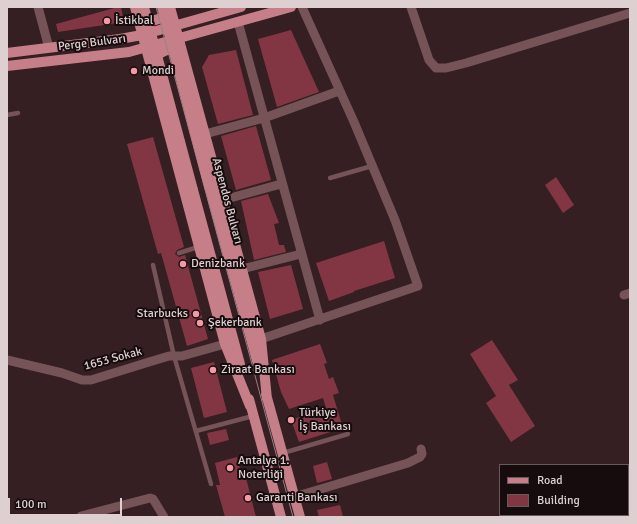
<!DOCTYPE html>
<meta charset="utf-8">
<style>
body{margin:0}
#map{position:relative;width:637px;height:524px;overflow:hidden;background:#351f22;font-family:Signika,sans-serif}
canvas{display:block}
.frame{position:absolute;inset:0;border:8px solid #decfd0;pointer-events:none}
.legend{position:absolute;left:499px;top:464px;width:130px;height:52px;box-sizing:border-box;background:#160c0d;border:1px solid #665a5b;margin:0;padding:5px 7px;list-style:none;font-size:12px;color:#decfd0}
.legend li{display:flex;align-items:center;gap:8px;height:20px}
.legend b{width:20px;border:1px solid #665a5b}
.scale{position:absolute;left:8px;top:498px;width:114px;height:18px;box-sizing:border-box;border:2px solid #decfd0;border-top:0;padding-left:5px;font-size:12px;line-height:14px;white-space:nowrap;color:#decfd0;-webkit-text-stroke:3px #160c0d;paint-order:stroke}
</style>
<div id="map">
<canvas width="637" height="524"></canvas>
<div class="frame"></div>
<ul class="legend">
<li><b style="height:5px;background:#c67f88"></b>Road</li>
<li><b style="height:11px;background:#823643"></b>Building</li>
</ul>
<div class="scale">100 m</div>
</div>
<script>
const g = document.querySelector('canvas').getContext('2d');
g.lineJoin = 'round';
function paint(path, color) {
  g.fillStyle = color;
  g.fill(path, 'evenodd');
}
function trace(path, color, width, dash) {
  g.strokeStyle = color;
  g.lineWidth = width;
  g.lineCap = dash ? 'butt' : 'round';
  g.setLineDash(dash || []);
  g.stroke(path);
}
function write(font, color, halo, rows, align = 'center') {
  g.font = font + ' Signika,sans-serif';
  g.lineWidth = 4;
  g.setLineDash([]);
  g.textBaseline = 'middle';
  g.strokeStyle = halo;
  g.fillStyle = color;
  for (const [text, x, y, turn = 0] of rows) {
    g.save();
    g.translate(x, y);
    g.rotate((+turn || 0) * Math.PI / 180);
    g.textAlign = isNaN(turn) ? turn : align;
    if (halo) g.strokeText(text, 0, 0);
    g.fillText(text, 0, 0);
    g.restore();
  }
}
paint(new Path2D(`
 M118,7H121L124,22L58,32L56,24Z
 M291,30L319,92L277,107L258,39Z
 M236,50L253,115L218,124L202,67L209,55Z
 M256,126L271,180L236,190L221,136Z
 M153,137L184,247L177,250L175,254L179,257L185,255L208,339L187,346L161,253L158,254L127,144Z
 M556,177L574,205L563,213L545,185Z
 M268,194L279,223L274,224L279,245H284L286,252L254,260L241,201Z
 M384,241L395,278L354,291V292L329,301L316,263Z
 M291,265L303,309L270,319L258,272Z
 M492,340L518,380L509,385L535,426L511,442L486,403L496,396L470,354Z
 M320,344L327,363L324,364L329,379L333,377L339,393L333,395L343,428L299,442L291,420L326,408L323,398L289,409L281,392L272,360Z
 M214,362L227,412L204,418L191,368Z
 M226,429L229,440L210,445L207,433Z
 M237,457L243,480L246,478L256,517H225L216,485H220L215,463Z
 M327,462L332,479L317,483L313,466Z
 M340,505L343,517H319L317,510Z`), '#823643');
trace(new Path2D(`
 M7,115L18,113
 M330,178L372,166
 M179,253L198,247
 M153,265L174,356L211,484
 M196,431L253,416
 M283,453L348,434`), '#765357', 4.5);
trace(new Path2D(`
 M38,7L49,48
 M411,7L429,60L436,68H446L466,63L630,13
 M238,22L320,320
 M205,134L264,118L339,91
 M223,200L281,184
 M242,269L301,254
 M624,295L630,293
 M261,339L418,286L395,220L354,122L302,7
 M7,360L62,373L82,380H91L149,362L169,356H182L225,344
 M294,497L408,463L420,457L422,454L421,449
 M81,516L150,498L153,499L164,517`), '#765357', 9);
trace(new Path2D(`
 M135,7L225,344L250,406
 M170,7L261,339L267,399
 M141,19C152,22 158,20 168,15V12
 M7,53L120,39L142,35L241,7
 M152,62V59C160,53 170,45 180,53
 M7,66L129,52L291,7
 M209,186L259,368
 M193,190L240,364
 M266,394L300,517
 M249,399L281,517`), '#c67f88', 10);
trace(new Path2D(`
 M156,7L293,517`), '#938182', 1);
trace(new Path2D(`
 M144,7L193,190
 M162,7L209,186`), '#c67f88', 10);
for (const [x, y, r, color] of [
 [107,21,4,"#f49aa5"],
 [134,71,4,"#f49aa5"],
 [183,264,4,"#f49aa5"],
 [196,314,4,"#f49aa5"],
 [200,323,4,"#f49aa5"],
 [213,370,4,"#f49aa5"],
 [291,420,4,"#f49aa5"],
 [230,468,4,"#f49aa5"],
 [248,498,4,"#f49aa5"]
]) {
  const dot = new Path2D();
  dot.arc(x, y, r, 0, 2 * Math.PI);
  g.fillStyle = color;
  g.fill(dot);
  trace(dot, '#160c0d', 1.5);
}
write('12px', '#decfd0', '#160c0d', [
 ["İstikbal",115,21],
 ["Mondi",142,71],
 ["Denizbank",191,264],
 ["Starbucks",188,314,"right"],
 ["Şekerbank",208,323],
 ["Ziraat Bankası",221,370],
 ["Türkiye",299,413],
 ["İş Bankası",299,427],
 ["Antalya 1.",238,461],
 ["Noterliği",238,475],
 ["Garanti Bankası",256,498]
], 'left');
write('12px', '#decfd0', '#160c0d', [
 ["Perge Bulvarı",92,43,-7],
 ["Aspendos Bulvarı",227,201,75],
 ["1653 Sokak",113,359,-15]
]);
</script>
